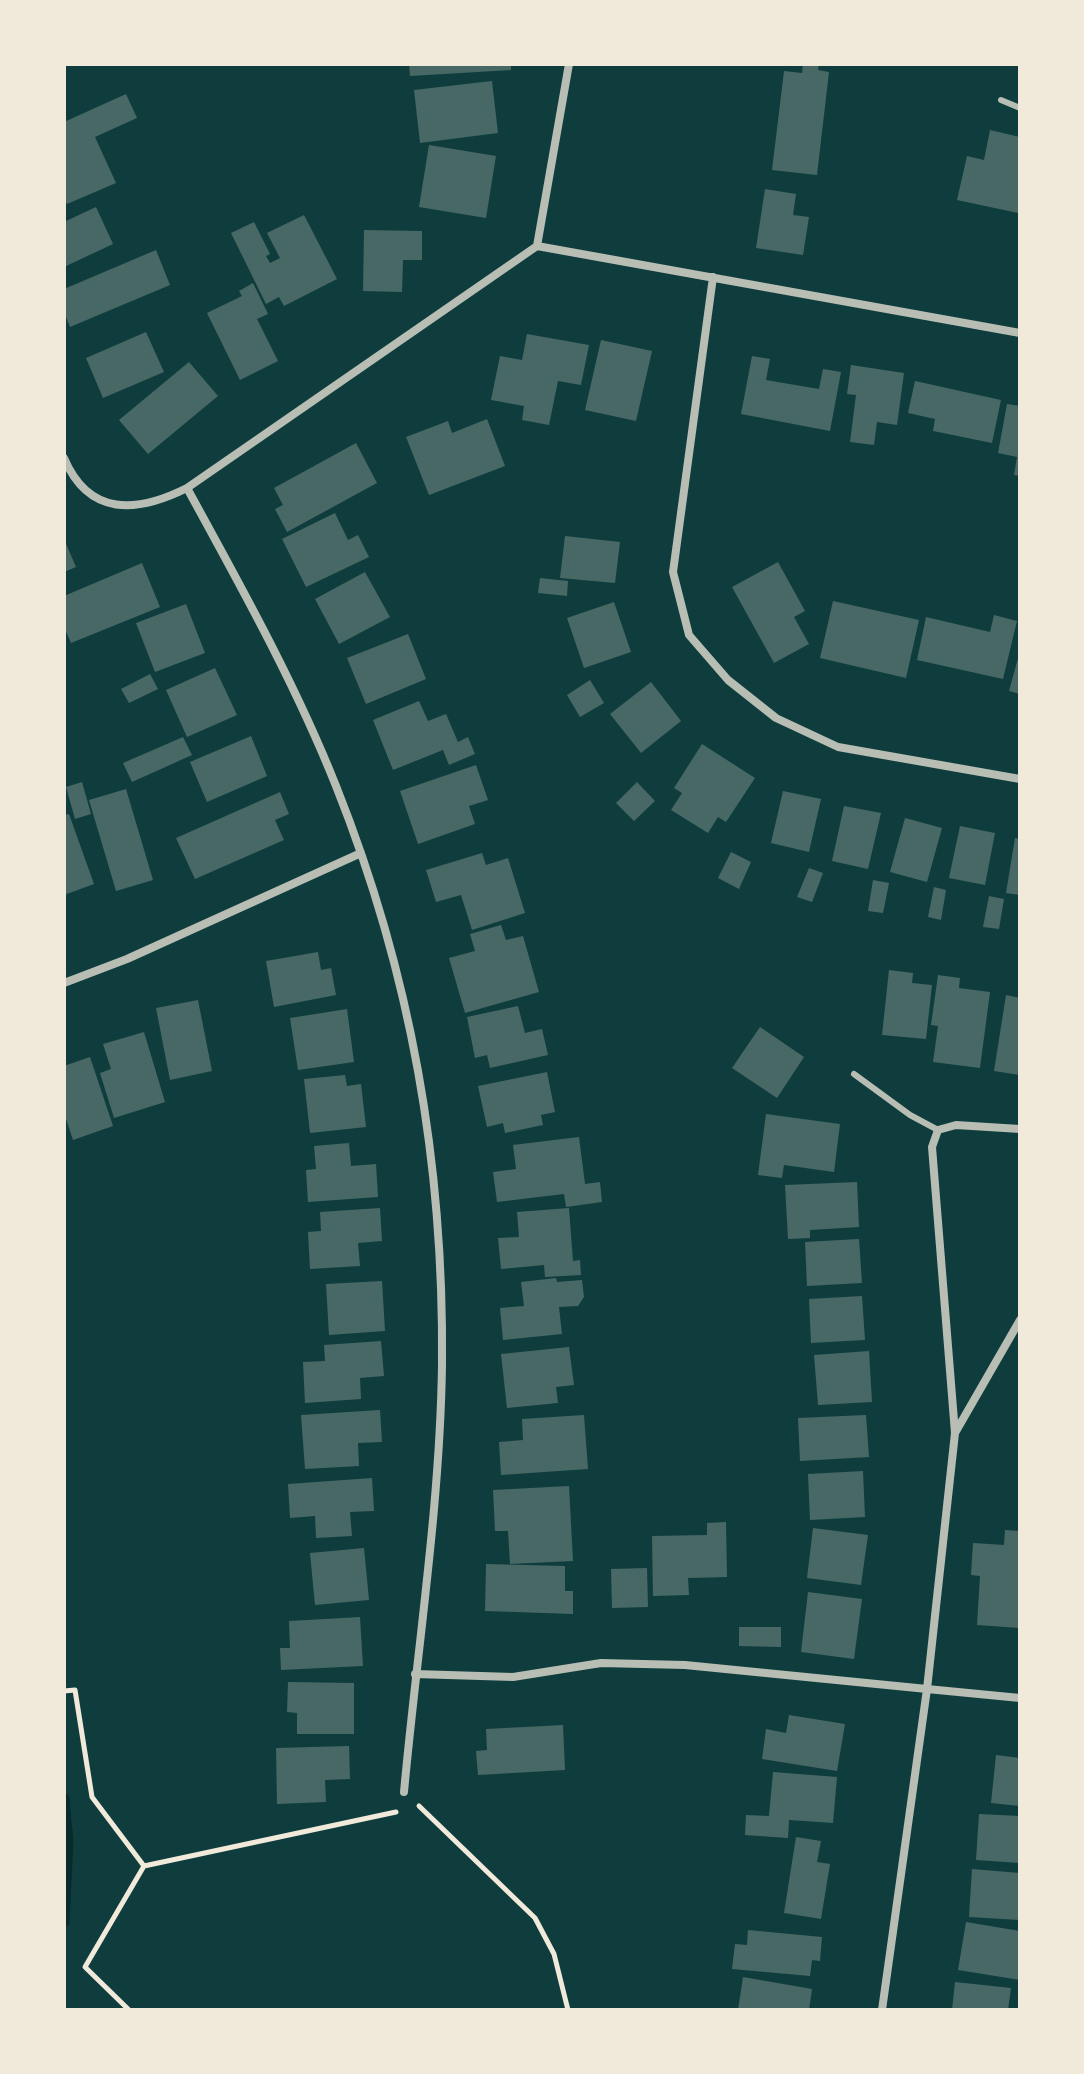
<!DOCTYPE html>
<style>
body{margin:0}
#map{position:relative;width:1084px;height:2074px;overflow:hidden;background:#0f3d3e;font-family:Figtree,sans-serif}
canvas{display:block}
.frame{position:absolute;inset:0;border:66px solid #f1e9da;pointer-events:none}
</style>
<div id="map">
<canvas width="1084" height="2074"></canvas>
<div class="frame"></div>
</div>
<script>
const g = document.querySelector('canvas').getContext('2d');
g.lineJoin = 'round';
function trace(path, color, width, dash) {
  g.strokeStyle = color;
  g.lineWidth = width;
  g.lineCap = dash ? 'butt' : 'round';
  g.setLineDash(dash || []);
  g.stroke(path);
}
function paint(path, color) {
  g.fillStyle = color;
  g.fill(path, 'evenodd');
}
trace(new Path2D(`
 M64,1799L68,1842L64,1922`), '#0a2a2b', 11);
paint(new Path2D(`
 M409,64H511V70L410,76Z
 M803,64H819L818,70L829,72L817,175L772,170L784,71L802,73Z
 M492,81L498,133L420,143L414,90Z
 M126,94L137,118L95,137L116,183L67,204L64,197V122Z
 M990,130L1020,137L1018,213L957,200L967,156L984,160Z
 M429,145L496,156L486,218L419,207Z
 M765,189L796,194L793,215L809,217L803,255L756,248Z
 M96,207L113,244L64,267V222Z
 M304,215L337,279L284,306L279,297L266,304L231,233L254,222L270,254L266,256L270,263L280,258L267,233Z
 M364,230L422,231V260H403L402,292L363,291Z
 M156,250L170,285L70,327L64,312V289Z
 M253,283L268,314L257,319L278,361L240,380L207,313L242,296L239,291Z
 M146,332L164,372L103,398L86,358Z
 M527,334L589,345L581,385L558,381L549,425L522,420L524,406L491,400L500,356L522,360Z
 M601,340L652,351L636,421L585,410Z
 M752,356L770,359L766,380L819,389L823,369L841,372L830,431L741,414Z
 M189,362L218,396L148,454L119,420Z
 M851,365L904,373L897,425L877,422L874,445L850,442L856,395L847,394Z
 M915,381L1001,400L992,443L933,431L935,419L908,413Z
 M1007,404L1020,406V476L1014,475L1017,457L998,453Z
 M487,419L505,466L429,495L406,437L448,421L452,433Z
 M356,443L377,483L287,532L275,509L283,505L274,488Z
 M335,513L348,540L358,535L369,557L306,587L282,539Z
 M565,536L620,542L615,583L560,578Z
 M64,539L76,567L64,572Z
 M778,562L805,611L794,617L809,644L774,663L732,587Z
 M142,563L160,607L71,643L64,627V596Z
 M365,572L390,617L339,644L315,599Z
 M540,578L568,581L567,596L538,593Z
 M833,601L919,620L906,678L820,658Z
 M614,602L631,652L584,668L567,618Z
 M186,604L205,653L155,672L136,623Z
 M994,615L1017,621L1003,679L917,660L926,617L990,632Z
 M408,634L426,679L366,704L347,658Z
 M1020,651V694L1009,691Z
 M215,668L237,715L187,737L166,690Z
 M150,674L158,689L129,703L121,689Z
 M590,680L604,703L580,717L567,695Z
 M651,682L681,721L641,753L610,714Z
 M419,701L428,721L446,714L458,742L468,737L475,754L449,765L443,750L393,770L373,720Z
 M251,736L267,776L207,802L190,762Z
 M183,737L192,755L132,782L123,763Z
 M702,744L755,778L726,822L718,817L708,833L671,810L682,793L674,788Z
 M476,765L488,800L469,806L475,824L418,844L400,791Z
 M82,782L91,814L75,819L66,787Z
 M637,782L655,801L634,821L616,803Z
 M126,789L153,880L116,891L89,800Z
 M783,791L821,799L809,852L771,843Z
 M280,792L289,814L275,820L284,840L195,879L176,838Z
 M844,806L881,813L868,869L832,861Z
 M69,814L94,884L64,895V815Z
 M905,818L942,828L927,882L890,872Z
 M960,826L995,833L985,885L949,878Z
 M1015,838L1020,839V895L1006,893Z
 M731,852L751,862L739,889L718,878Z
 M482,853L486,865L508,858L525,913L472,930L461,895L436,902L426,870Z
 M809,868L823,873L812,902L797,897Z
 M873,880L889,883L883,913L868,911Z
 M934,887L946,890L941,920L928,917Z
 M989,896L1004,899L999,929L983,927Z
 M501,925L506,940L523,936L539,992L465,1013L449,958L475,951L470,934Z
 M318,952L321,970L331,968L336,995L274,1007L266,961Z
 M889,970L913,973L912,983L932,985L926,1039L882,1035Z
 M938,975L960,978L959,988L990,992L980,1068L933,1062L938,1026L931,1025Z
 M1006,995L1020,998V1075L994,1071Z
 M198,1000L212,1071L170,1080L156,1008Z
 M518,1006L525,1033L542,1029L548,1055L490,1068L487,1055L475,1058L467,1017Z
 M347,1009L354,1062L298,1070L290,1018Z
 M760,1027L804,1057L777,1098L732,1068Z
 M144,1032L165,1102L114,1118L100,1073L111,1069L103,1044Z
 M90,1057L113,1126L73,1140L64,1113V1066Z
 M547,1072L555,1112L541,1115L543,1125L505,1133L503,1123L487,1127L478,1086Z
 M345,1075L347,1086L361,1084L366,1127L310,1133L304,1079Z
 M766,1114L840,1124L834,1172L784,1165L782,1178L758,1175Z
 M579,1137L585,1184L600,1182L602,1202L566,1207L564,1194L497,1202L493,1172L516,1169L513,1145Z
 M349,1143L351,1166L376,1164L378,1197L308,1202L306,1170L316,1169L314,1146Z
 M857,1182L859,1227L810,1230V1238L788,1239L785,1185Z
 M380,1208L382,1241L358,1243L360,1266L310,1269L308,1232L321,1231L320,1212Z
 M569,1208L573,1261L580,1260L581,1275L545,1277L544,1265L501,1269L498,1238L519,1237L517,1212Z
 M859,1239L862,1283L807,1286L805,1242Z
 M556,1278L557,1282L582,1280L584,1297L578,1306L559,1307L562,1334L503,1340L500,1308L524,1306L521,1282Z
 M382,1281L385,1331L329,1335L326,1284Z
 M862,1296L865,1340L811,1343L809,1299Z
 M381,1341L384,1376L360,1378L361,1399L305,1403L303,1362L325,1361L324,1345Z
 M569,1347L574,1385L556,1387L558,1403L507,1408L501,1354Z
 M869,1351L872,1402L818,1405L814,1355Z
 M380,1410L382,1442L358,1443L359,1466L305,1469L301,1415Z
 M584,1415L588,1469L501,1475L499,1442L523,1440L522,1419Z
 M866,1415L869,1457L800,1461L798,1418Z
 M863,1471L865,1517L810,1520L808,1474Z
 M372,1478L374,1511L350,1512L352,1536L316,1538L315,1516L290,1518L288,1484Z
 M569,1486L573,1561L510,1564L508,1531H495L493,1490Z
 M726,1522L727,1577L688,1578L689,1595L653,1596L652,1536L707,1535V1523Z
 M813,1528L868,1535L861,1585L807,1578Z
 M1005,1530L1020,1531V1628L977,1625L980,1576L971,1575L973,1543L1004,1545Z
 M364,1548L369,1600L315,1605L310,1553Z
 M486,1564L565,1566V1591H573V1614L485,1611Z
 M647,1568L648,1607L612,1608L611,1569Z
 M808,1592L862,1599L854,1659L801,1652Z
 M360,1617L363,1666L281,1670L280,1648H290L289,1621Z
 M739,1627H781V1647L739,1646Z
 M288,1682L354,1683V1734H297V1713L287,1712Z
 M789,1715L845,1724L837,1771L762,1759L766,1729L786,1733Z
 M563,1725L565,1770L478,1775L476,1751L487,1750L486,1729Z
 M349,1746L350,1779L325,1780L326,1802L277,1804L276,1748Z
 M996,1755L1020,1758V1806L991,1803Z
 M773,1772L837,1777L833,1823L789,1820L788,1838L745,1835L746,1815L769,1816Z
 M979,1814L1020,1816V1863L976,1860Z
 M796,1837L821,1841L817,1862L830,1864L821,1919L784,1913Z
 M972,1869L1020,1873V1920L969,1917Z
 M966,1922L1020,1931V1980L958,1970Z
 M748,1930L822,1937L820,1961L812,1960L810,1976L732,1969L735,1944L747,1945Z
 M743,1977L812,1989L809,2010H738Z
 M955,1982L1011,1988L1008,2010H952Z`), '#486865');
trace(new Path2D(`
 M64,1691L75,1690L92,1797L144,1866L396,1812
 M419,1806L535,1918L554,1954L568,2010
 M129,2010L85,1967L144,1866`), '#f1e9da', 5);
trace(new Path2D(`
 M1001,100L1020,108
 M854,1074L910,1115L938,1130`), '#b8beb3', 6);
trace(new Path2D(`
 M537,246L1020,333
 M537,246L569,64
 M713,277L673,572L689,635L728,680L776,718L838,747L1020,779
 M64,458C89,517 137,513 187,488L537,246
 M187,488C240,585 295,683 336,786C411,974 444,1163 442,1365C440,1507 417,1650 404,1792
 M64,983L127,959L361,853
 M955,1433L1020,1320
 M415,1674L513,1677L601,1663L685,1665L927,1689L955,1433L932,1147L938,1130L956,1125L1020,1129
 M882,2010L927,1689L1020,1698`), '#b8beb3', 8);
</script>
